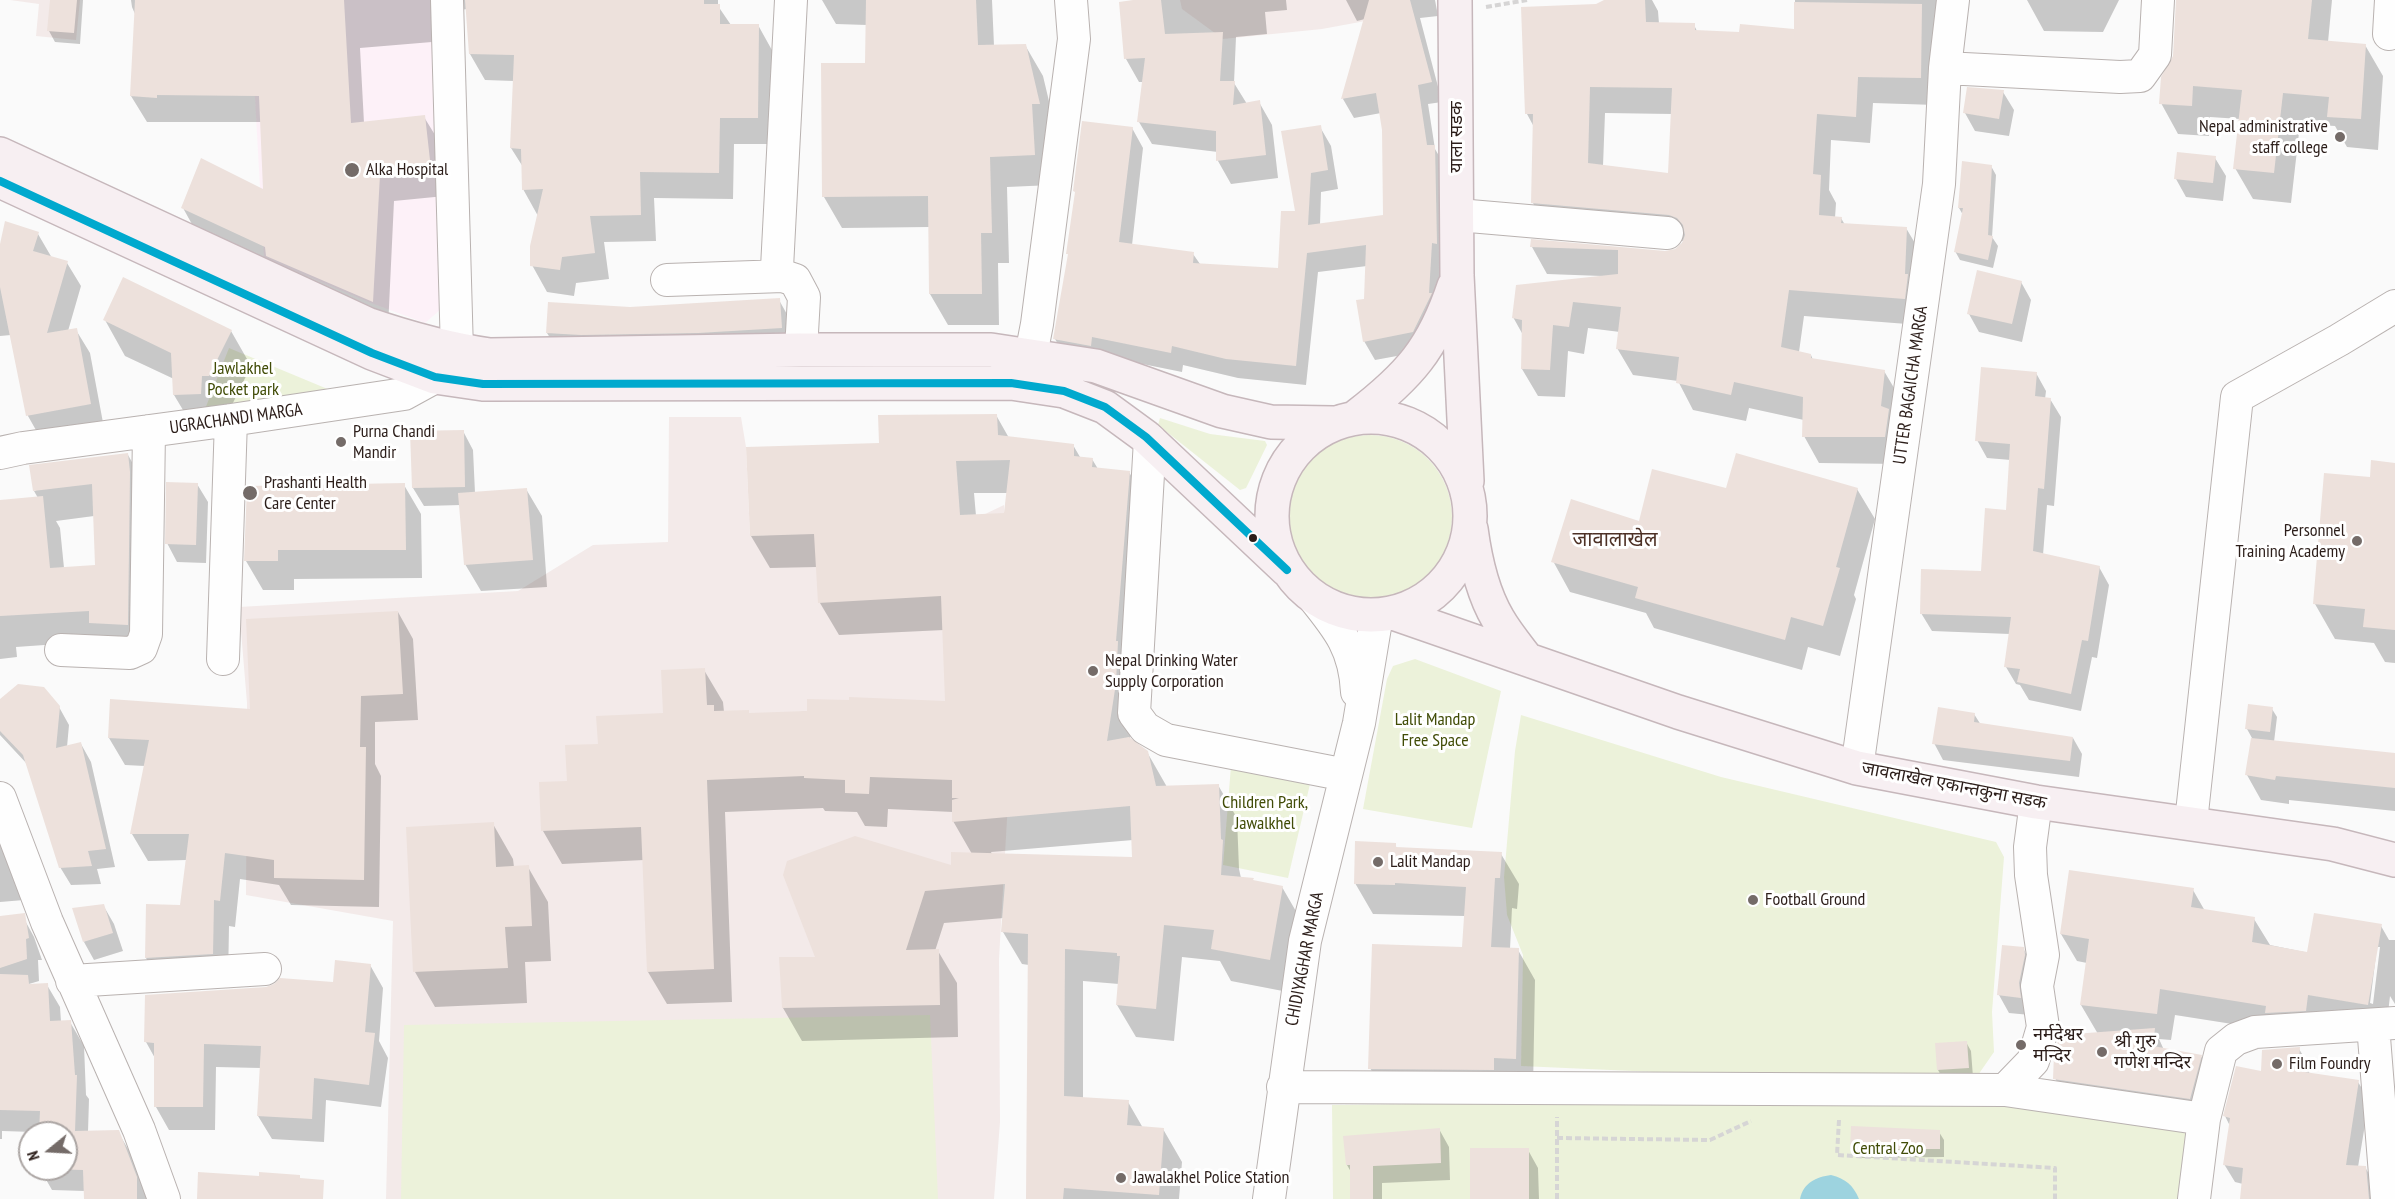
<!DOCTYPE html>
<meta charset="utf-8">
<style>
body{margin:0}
#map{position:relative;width:2395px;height:1199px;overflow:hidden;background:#fafafa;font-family:"PT Sans Narrow",sans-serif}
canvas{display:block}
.north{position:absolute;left:18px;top:1121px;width:60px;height:60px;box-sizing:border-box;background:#fff;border:2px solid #aba5a3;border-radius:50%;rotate:252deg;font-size:16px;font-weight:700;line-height:24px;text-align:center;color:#2c1e1a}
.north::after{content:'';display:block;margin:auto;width:21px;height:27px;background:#746b68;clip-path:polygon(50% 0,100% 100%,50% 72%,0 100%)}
</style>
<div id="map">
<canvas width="2395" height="1199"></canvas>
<div class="north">N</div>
</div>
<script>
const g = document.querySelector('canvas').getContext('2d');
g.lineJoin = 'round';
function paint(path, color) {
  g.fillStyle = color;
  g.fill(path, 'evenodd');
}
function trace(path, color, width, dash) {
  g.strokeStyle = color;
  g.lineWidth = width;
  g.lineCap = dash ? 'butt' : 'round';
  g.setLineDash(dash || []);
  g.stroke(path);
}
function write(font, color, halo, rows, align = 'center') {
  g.font = font + ' "PT Sans Narrow","Noto Sans Devanagari",sans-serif';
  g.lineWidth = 6;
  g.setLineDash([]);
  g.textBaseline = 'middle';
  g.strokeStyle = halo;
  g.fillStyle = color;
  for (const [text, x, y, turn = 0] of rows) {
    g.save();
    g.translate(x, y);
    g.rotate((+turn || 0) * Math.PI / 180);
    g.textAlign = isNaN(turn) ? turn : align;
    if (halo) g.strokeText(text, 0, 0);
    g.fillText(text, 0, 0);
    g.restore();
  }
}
paint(new Path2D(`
 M10,0H80L76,40L36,36L39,4Z
 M1180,0H1385L1387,17L1322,29L1223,39L1182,9Z
 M669,417H741L746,447L750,536L960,526L1004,505L1011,750L999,959L1000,1122L994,1199H386L393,921L246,895L247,703L239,607L518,591L593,545L668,542Z`), '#f3eae9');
paint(new Path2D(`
 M253,0H440L448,284L440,310L425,323L371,303L264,258L254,81Z`), '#fdf1f8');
paint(new Path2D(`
 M229,348L330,390L205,409Z
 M1160,418L1210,434L1265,441L1267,445L1249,482L1246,488L1240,490L1158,425Z
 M1288 517a82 82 0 1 1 164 0a82 82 0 1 1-164 0Z
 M1415,659L1501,691L1472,828L1363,809L1387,679L1393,666Z
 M1521,715L1721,777L1996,842L2004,857L1992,1012L1994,1052L1976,1078L1879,1082L1521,1066L1523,955L1507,915L1504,877L1515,751Z
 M1231,766L1310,784L1288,878L1223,865Z
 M930,1015L938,1199H401L404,1025Z
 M1961,1098L2198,1123L2188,1199H1333L1332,1105Z`), '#ecf2da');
paint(new Path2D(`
 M1831,1175C1846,1179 1853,1185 1859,1199H1800C1803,1183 1816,1177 1831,1175Z`), '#9dd3df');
paint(new Path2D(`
 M51,0H83L80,44L55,42L49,31Z
 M131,0H718V6L731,25H758L773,52V144H734L733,199L654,198L656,241L604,242L609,279L576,283L574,296L547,292L532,265L538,216L523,189V167L511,148L514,81L485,80L470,54L467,9L453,11L444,41L360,48L364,123L424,117L440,143L445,196L394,201L388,328L198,235L183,208L265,191L262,122H147L131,96L135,14L132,7Z
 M822,0H992L994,46L1025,45L1043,76L1057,135L1052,185L1007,187L1009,263H998L999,325H948L930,294V227L842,228L824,197L867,64V25L836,24Z
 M1141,0H1286L1287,10L1265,12L1267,34L1236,37L1234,83L1247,104L1259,102L1272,125L1278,178L1231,184L1218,161V152L1152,144L1139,122L1144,82H1139L1126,59L1120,3Z
 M1346,0H1435L1438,16L1420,18L1442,102L1428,104L1435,149L1445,166V219L1439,309L1424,351L1375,360L1364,341L1367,266L1318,272L1306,385L1238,378L1183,365L1182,372L1103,356L1066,358L1055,339L1069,256L1067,253L1132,128L1143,148L1132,245L1193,254L1200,264L1279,270L1320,127L1331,146L1338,189L1321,192L1320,225L1384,217V129L1381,113L1354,118L1343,99L1365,19L1357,21Z
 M1608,0H1652L1658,11L1659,24L1694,25L1697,31L1741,34L1795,31V0H1945L1936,105L1873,103L1870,143L1831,140L1829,190L1836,203L1835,218H1841L1845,225L1906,228L1922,255L1920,325L1804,316L1799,352L1811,355L1813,360L1884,371L1900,398V464L1819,463L1804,436V420L1749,408L1746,421L1693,410L1678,381L1633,375L1617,348L1620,332L1588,328L1584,354L1568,351L1565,397L1538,396L1522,369L1523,335L1513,317L1602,278V276L1547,274L1532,247V241L1666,252L1675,251L1684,241L1548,230L1533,203L1534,127L1527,114L1596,5ZM1605,113L1672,114L1670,175L1603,166Z
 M2027,0H2119L2103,32L2044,31Z
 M2216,0H2332L2328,42L2365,45L2383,76L2378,150L2347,147L2335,126L2300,124L2291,203L2253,199L2235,168L2240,119L2210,117L2209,136L2178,134L2161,103Z
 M2003,92L2014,110L2009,136L1975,131L1965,113Z
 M2215,158L2226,176L2223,201L2186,197L2176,179Z
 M1991,166L1996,175L1992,237L1998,246L1993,268L1960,260L1955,251L1963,215L1959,208Z
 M38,234L52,258L67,263L81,286L68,331L76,330L90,353L104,428L41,439L28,416L11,335L0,336V252Z
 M2021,282L2031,300L2022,342L1979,332L1969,314Z
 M779,300L793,325L795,353L562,357L547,333L630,309Z
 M105,320L231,331L251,366L229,411L195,430L174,395V379L125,356Z
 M2036,373L2046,391L2045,399H2050L2061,417L2054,506L2047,505L2043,555L2099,567L2109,585L2097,658L2092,657L2081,711L2029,700L2020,685L2016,684L2006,667L2010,634L1932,631L1921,613L1982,572L2007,511L2011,460L1987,458L1977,440Z
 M996,415L1009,438L1073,445L1080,457L1092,459L1098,469L1129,472L1148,505L1130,740L1147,752L1167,787L1218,785L1237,818L1239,869L1241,878L1282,887L1301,920L1288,992L1231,981L1220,961L1182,957L1174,1041L1136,1037L1117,1005L1119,984L1083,981V1099L1128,1102L1143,1128L1163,1129L1182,1162L1179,1199H1027L1029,965L1022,964L1003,932L1004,918L944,923L935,951H938L957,983L958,1037L802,1041L783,1008L781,959L817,958L972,854L953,821V812L888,809L887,827L865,826L857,812L825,811L823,808L725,812L732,1002L667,1004L648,972L644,860L562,864L543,831L540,783L568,782L599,745L665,714L704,670L723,702L724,712L748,711L750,715L947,703L944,630L839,635L820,603L817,567L770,568L751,536L880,444ZM974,493H1008L1006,514L976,516ZM1133,840L1134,859L992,854L991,852Z
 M463,431L473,450L475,493L526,489L542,516L547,587L481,591L465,564L461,505L424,506L413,488Z
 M128,455L145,485V655L101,641L16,647L17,657L0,659V502L38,498L34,491ZM94,516L96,566L64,568L60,528L56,521Z
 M2395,464V663L2385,662L2374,643L2335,639L2315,604L2371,479Z
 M197,484L208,502L206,563L177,562L167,543Z
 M404,485L421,514L422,578L294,579V590H263L246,561L248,488Z
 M1857,489L1875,519L1854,595L1856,599L1840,656L1808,647L1802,670L1654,628L1646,613L1570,592L1553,561L1641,523L1727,490Z
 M398,612L413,639L418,720L375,722V764L381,776L379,907L291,905L279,885L240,879L235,927L229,926L228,981L162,985L146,958L147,906L182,907L187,860L148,861L132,834L145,766L125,765L109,738L252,710Z
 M0,701L59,707L69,725L67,747L81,744L91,762L115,867L97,869L101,884L71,885L60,867L28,765L0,735Z
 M2272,709L2277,717L2274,742L2395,754V811L2289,800V804L2261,800L2247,775L2252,738L2247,729Z
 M1974,714L1981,725L2073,738L2082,754L2079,777L1943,760L1934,743Z
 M493,824L513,859L514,867H528L548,902L551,961L525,962L527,1003L435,1007L415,972Z
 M0,837L24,900L0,902Z
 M1395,845L1397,848L1501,854L1519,884L1517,909L1512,908L1510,949L1518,950L1535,980L1533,1089L1388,1099L1370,1068L1464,948L1465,916L1373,914L1355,883Z
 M2193,890L2205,911L2254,919L2270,945L2309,953L2381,926L2389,940H2395V1004L2390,996L2387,1022L2277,1031L2175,1015L2171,1040L2159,1039L2164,1050L2201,1056L2211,1074L2200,1116L2065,1097L2055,1078L2098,1034L2081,1005L2087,963L2077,961L2061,934ZM2377,947H2380L2373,1004L2370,1003Z
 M103,905L114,924L123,951L94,960L84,942Z
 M22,915L34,937L42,960H38L39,981L29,984L47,985L60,1007L61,1022H70L84,1046L86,1095L89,1099L88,1132H118L131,1154L148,1199H86L85,1191L52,1190L40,1169H66V1133L2,1131V1139H0V918Z
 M2023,948L2033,967L2030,1015L2009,1013L1999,995Z
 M370,965L383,988L379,1041L388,1058L381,1107L326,1100L324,1142L272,1139L258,1116L261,1068L216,1067L215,1130H169L156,1107V1060L146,1042L334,983Z
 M1966,1042L1971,1051L1973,1077L1943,1079L1938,1070Z
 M2299,1049L2310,1067L2309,1074L2358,1082L2369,1100L2358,1167H2365L2376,1186L2377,1199H2241L2243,1184L2235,1182L2224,1164L2230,1126L2225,1116L2262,1072Z
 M1853,1128L1939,1132L1944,1140V1157L1857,1158L1852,1149Z
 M1439,1129L1449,1147L1450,1180L1382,1183V1199H1351V1172L1347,1165Z
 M1528,1150L1538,1168L1539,1199H1472Z`), '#0003');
paint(new Path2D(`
 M50,0H77L74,33L47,31Z
 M135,0H344L351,123L425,115L431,169L380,175L373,302L266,256L265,247L181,208L201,158L263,189L259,96L157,95V98L130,96Z
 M465,0H704V4H720V24H759L758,118H720L719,173L640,172L641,215L590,216L595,253L562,257L560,270L530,266V246L543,189L522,190L521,149L510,148L514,55L469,54Z
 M866,0H976L978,45L1026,44L1040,104H1032L1035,155L990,157L992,233H981L982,294H929L928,196L822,197L821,63H865Z
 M1133,0H1161L1165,34L1223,32L1220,81H1235L1233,105L1260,100L1266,155L1216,161V131L1137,122L1145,58L1124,59L1119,2Z
 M1369,0H1410L1432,82L1418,85L1427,145H1435L1437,244L1432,243L1429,293H1432L1413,332L1363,342L1356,300L1364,299L1366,245L1307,253L1296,366L1226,359L1172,346L1171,353L1092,337L1091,346L1053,339L1068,254H1066L1075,192L1073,191L1082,121L1133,127L1119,242L1194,252L1193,263L1278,268L1281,211H1295L1281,131L1321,125L1328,170L1311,173L1308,225L1383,215L1382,130L1376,93L1341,99Z
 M1604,0H1645L1646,22L1695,23V30L1739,32L1740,24L1794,29V2L1922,4L1921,78L1858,77L1856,117L1817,114L1813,174L1821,175L1819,215L1842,217L1841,223L1907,227L1905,274H1908L1905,299L1789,290L1781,347L1811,354V358L1885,370L1881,406L1889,409L1885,437H1802L1803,397L1734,382L1731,395L1676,383L1679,357L1616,349L1621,307L1573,302L1569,327L1553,325L1550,370L1521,369L1522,320L1512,318L1516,285L1618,274V250L1530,247L1531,239L1665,251L1675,249L1682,243L1685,235L1683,225L1677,218L1669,215L1531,203L1533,114H1525L1521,7L1596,4ZM1590,87L1672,88L1668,173L1588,163Z
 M2176,0H2312L2308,39L2366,44L2361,119L2327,117L2329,97L2283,93L2274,173L2233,169L2242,90L2193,86L2192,106L2159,104L2161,77L2173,56Z
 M1967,87L2004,90L1999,119L1963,113Z
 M2177,152L2216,156L2213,183L2174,179Z
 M1962,161L1992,165L1988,235L1993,236L1988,260L1954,252L1963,208H1958Z
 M5,221L39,232L33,251L68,261L47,333L77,328L91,404L26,416L0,287V244Z
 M1977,270L2022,281L2012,324L1967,314Z
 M123,277L232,330L209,376H202L201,394L173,395L171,353L103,320Z
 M780,298L782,328L698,333L581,335L546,333L548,302L630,307Z
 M1981,367L2037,372L2035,396L2051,398L2044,489L2038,488L2033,551L2100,566L2088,641L2082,640L2071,694L2017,682L2020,669L2004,667L2011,617L1920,614L1921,569L1981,571L1985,508L2006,510L2010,444L1975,441Z
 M997,414L998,435L1074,444V456L1093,458L1092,467L1130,471L1116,641H1118L1116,683L1107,741L1129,737L1148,751L1156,786L1219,784L1221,839L1223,840L1221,875L1254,878L1253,880L1283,886L1270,960L1211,949L1214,930L1164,925L1156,1009L1116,1005L1120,956H1117V953L1065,949L1064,1096L1129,1100L1127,1125L1164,1128L1159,1195L1064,1188L1063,1199H1026L1028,934L1001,932L1005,884L925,891L906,950L939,949L940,1005L782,1008L779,957H815L783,875L787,861L855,836L951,865V852L1132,857L1130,806L952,822V800L959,798H952V780L870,777L869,794L845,793V780L804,778V776L707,780L714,969L647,972L641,827L541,831L539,782L567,781L565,745L598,744L596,716L663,713L661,670L705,668L707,705H714V711L749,710V713L807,711V699L849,700V697L945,701L941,596L818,603L814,534L750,536L746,447L879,443L878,415ZM1010,460L1004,513L960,515L956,461Z
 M464,430L465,487L412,488L410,431Z
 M128,453L130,472L128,625L89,623V611L0,616V500L43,496L50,568L95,565L92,484L33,491L29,465Z
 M1736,453L1858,488L1836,567L1840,568L1823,626L1791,617L1785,640L1635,598L1638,587L1551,562L1571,499L1639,521L1652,469L1726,488Z
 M2371,460L2395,463V630L2363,627L2365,609L2313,604L2324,473L2370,477Z
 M166,482L198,483L196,545L165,544Z
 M405,483L406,550H278V561H244L247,486Z
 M527,488L533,560L464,565L458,493Z
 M398,611L403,694L361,696L360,747H366L364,880L274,878V860L225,853L220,901L214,900L213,954L145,958L146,904L180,905L189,834H130L149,740L108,738L110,699L250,709L246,619Z
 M18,684L44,687L60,706L56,748L81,742L106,849L88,851L92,866L59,868L23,755L0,731V699Z
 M2248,704L2273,707L2270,732L2245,729Z
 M1938,707L1975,713L1974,722L2073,737L2070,761L1932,744Z
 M2251,738L2395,753V788L2276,776L2275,780L2245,775Z
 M494,822L496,867L529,865L532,926L505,927L508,968L413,972L406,827Z
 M1355,841L1396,843V847L1502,852L1500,878H1495L1491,947L1519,948L1516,1059L1494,1058V1070L1368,1069L1372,944L1462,947L1466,887L1395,883V885L1354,884Z
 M2069,870L2194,888L2191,907L2255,917L2252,942L2307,952L2314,913L2382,924L2368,1005L2308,995L2306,1011L2265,1013L2266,1006L2160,989L2157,1014L2080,1005L2089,939L2060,934Z
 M104,904L113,933L83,942L72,908Z
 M25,913L29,938L26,939L27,959L0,968V916Z
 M2002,945L2024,947L2025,955L2019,983L2021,998L1997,995Z
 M335,960L371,964L365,1032L375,1033L369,1085L314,1078L312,1119L257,1116L261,1046L204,1044L203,1107H154V1043L144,1042L145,995L266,987L274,984L280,978L333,982Z
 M0,974L28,975L29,984L48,983L50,1021L71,1020L75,1075H77L75,1131L119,1130L137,1177V1199H84L83,1170L49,1169H66V1133H39L40,1111L0,1110Z
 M2155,1028L2153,1046L2202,1055L2190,1099L2053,1079L2054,1054L2060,1035Z
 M1967,1041L1969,1068L1937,1070L1935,1043Z
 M2300,1047L2298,1071L2359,1080L2346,1165L2366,1166L2369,1199H2240L2243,1168L2223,1165L2230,1118L2223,1116L2236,1066L2261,1071L2262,1050Z
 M1851,1126L1940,1130V1149H1850Z
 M1440,1128L1441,1163L1373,1166V1199H1350V1165H1346L1343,1136Z
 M1470,1148H1529V1199H1470Z
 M198,1172L259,1176V1172L300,1175V1178L324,1180L323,1199H197Z`), '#ede1dc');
const minor = new Path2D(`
 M791,0L777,268L783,276L795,280L804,297L801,350
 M2389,34L2391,0
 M1945,68L2120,77L2140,76L2155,55L2158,0
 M1458,215L1667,233
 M667,280L783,276
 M1031,355L1037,324L1074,39L1071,0
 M1150,440L1134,713L1145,728L1166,740L1346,775
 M0,453L23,448L231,420L404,394L435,377L449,364L457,351L447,0
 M1313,597C1339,629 1355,649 1357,692
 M61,650L130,653L141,648L146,634L149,431
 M223,659L231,420
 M1857,768L1939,184L1945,68L1953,0
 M0,798L47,922L139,1130L164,1199
 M2191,822L2237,397L2339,340L2395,306
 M72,981L265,969
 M2373,1025L2387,1199
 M1283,1087L2005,1090L2204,1119
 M2005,1090L2033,1061L2043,1027L2037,986L2043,955L2031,875L2030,847L2036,802
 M1269,1199L1305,941L1359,723L1377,615
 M2194,1199L2204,1119L2221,1051L2236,1039L2255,1032L2395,1023`);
const major = new Path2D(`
 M1455,0L1457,275L1467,481
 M0,154L367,324C408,338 447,349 490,355L801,350H991L1096,366L1222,411L1271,422L1333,423
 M0,181L372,353L435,377L483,384L1011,383L1064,391L1105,407L1146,437L1287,570
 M1357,416C1409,376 1433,349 1454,286
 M1272 516a99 99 0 1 1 198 0a99 99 0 1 1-198 0Z
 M1471,529C1475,559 1482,592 1498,619C1506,633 1516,645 1526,658
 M1393,613L1678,712L1857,768L2036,802L2333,844L2395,860`);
trace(minor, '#b9b2b0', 34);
trace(major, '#c6b7bb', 36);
trace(new Path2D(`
 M1486,7L1527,0
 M1839,1120L1837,1155L2055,1168V1199
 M1557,1138L1710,1140L1751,1121
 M1557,1199V1117`), '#d6d5d5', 4, [6, 3]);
trace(minor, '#fefefe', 32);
trace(major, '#f7eff2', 33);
trace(new Path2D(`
 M0,181L372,353L435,377L483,384L1011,383L1064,391L1105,407L1146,437L1287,570`), '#00a9ce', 8);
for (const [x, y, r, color] of [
 [2340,137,6,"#746b68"],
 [352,170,8,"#746b68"],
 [341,442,6,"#746b68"],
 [250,493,8,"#746b68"],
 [1253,538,5,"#2c1e1a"],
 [2357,541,6,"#746b68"],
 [1093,671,6,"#746b68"],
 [1378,862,6,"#746b68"],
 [1753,900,6,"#746b68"],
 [2021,1045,6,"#746b68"],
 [2102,1052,6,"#746b68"],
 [2277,1064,6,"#746b68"],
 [1121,1178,6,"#746b68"]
]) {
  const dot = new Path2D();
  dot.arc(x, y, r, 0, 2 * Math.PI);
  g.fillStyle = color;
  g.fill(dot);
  trace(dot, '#fff', 2);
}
write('18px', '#2c1e1a', '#fff', [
 ["Nepal administrative",2328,127,"right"],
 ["staff college",2328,148,"right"],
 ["Alka Hospital",366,170],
 ["Purna Chandi",353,432],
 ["Mandir",353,453],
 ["Prashanti Health",264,483],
 ["Care Center",264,504],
 ["Personnel",2345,531,"right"],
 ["Training Academy",2345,552,"right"],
 ["Nepal Drinking Water",1105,661],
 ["Supply Corporation",1105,682],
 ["Lalit Mandap",1390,862],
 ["Football Ground",1765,900],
 ["नर्मदेश्वर",2033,1035],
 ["मन्दिर",2033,1056],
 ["श्री गुरु",2114,1042],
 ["गणेश मन्दिर",2114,1063],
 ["Film Foundry",2289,1064],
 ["Jawalakhel Police Station",1133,1178]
], 'left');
write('18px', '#2c1e1a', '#fff', [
 ["याला सडक",1457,137,-90],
 ["UTTER BAGAICHA MARGA",1911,385,-82],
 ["UGRACHANDI MARGA",236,419,-8],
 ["जावलाखेल एकान्तकुना सडक",1954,786,11],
 ["CHIDIYAGHAR MARGA",1305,959,-79]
]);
write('18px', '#414c07', '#fff', [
 ["Jawlakhel",243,369],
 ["Pocket park",243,390],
 ["Lalit Mandap",1435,720],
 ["Free Space",1435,741],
 ["Children Park,",1265,803],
 ["Jawalkhel",1265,824],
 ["Central Zoo",1888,1149]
]);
write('20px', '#4d3126', '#fff', [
 ["जावालाखेल",1615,540]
]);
</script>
